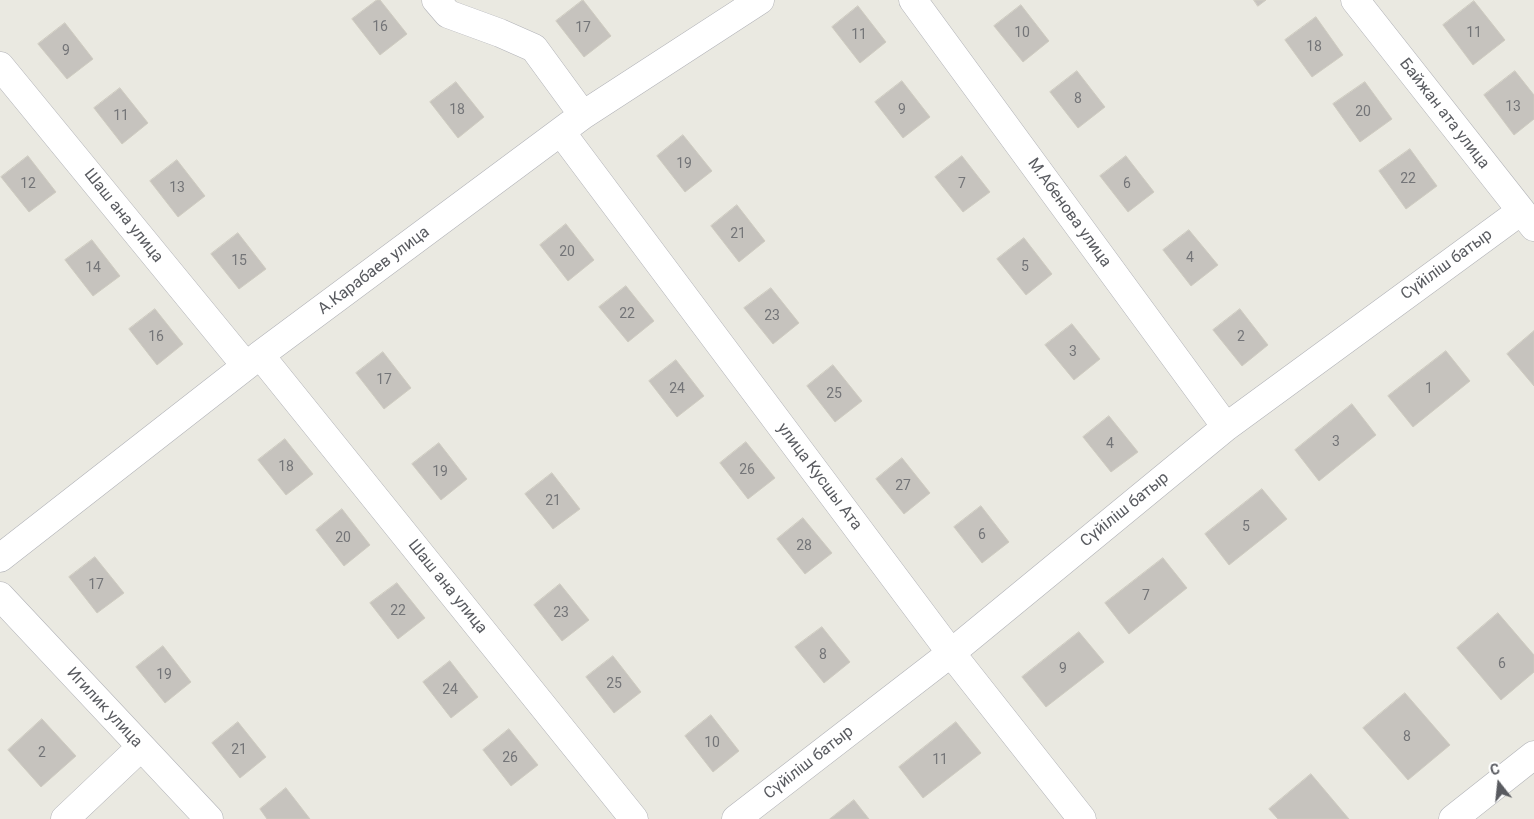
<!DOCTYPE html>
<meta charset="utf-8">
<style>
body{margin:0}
#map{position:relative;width:1534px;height:819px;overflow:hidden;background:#eae9e1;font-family:Roboto,sans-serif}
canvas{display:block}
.north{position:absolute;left:1474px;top:759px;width:50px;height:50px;-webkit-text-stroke:4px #fff;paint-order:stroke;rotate:344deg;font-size:14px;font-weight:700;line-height:20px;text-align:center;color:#595b60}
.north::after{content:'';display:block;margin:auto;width:18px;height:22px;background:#595b60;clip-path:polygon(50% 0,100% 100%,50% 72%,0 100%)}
</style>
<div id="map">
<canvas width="1534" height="819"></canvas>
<div class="north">С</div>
</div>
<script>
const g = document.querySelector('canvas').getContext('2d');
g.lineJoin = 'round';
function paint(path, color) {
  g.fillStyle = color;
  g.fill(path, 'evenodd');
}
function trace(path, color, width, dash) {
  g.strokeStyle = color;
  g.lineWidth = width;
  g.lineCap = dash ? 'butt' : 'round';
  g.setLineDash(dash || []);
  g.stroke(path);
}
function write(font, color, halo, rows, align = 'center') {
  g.font = font + ' Roboto,sans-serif';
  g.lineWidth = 4;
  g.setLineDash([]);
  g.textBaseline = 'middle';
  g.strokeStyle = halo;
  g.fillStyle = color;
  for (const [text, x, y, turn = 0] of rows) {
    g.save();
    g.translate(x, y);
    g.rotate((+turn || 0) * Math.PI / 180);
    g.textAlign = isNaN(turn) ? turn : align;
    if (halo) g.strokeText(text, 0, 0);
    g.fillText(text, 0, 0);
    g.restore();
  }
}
const building = new Path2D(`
 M377,0H380L407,34L380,55L352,19Z
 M583,0L611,36L584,57L556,21Z
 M1254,0H1266L1258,6Z
 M1474,1L1505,40L1473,65L1443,25Z
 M1021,5L1049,41L1023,62L994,26Z
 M858,6L886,42L860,63L832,27Z
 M1316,17L1343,55L1312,77L1285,40Z
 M65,23L93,59L67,79L38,44Z
 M1077,71L1105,107L1078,128L1050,92Z
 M1515,71L1534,95V119L1514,135L1484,95Z
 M902,81L930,117L903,138L875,102Z
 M456,82L484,117L458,138L430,102Z
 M1365,82L1392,119L1360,142L1333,104Z
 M120,88L148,123L122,144L94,108Z
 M683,135L712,171L685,192L657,156Z
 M1410,149L1437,186L1406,209L1379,171Z
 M28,156L56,192L29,212L1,177Z
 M962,156L990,192L963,212L935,177Z
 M1126,156L1154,192L1128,212L1100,176Z
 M177,160L205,196L178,217L150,181Z
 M737,205L765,241L739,262L711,226Z
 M566,224L594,260L568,281L540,245Z
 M1189,230L1218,265L1191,286L1163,250Z
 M238,233L266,269L239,289L211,254Z
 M1024,238L1052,274L1026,295L997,259Z
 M92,240L120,276L93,296L65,260Z
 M626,286L654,321L628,342L599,307Z
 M771,288L799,323L773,344L744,308Z
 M155,309L183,344L157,365L129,329Z
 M1240,309L1268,345L1242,366L1213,330Z
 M1072,324L1100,359L1074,380L1045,345Z
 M1534,331V386L1507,354Z
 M1446,351L1470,381L1413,427L1388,396Z
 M383,352L411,388L384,409L356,373Z
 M676,360L704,396L677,417L649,381Z
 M833,365L862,401L835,422L807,386Z
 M1352,404L1376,435L1319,481L1295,450Z
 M1109,416L1138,452L1111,472L1083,437Z
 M285,439L313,474L286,495L258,460Z
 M746,442L775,478L748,499L720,463Z
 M439,443L467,479L441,500L412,464Z
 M902,458L930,493L904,514L876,479Z
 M552,473L580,509L553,529L525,494Z
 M1262,489L1287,519L1229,565L1205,534Z
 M981,506L1009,542L982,563L954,527Z
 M342,509L370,545L344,566L316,530Z
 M803,518L832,553L805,574L777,539Z
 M95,557L124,593L97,613L69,577Z
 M1163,558L1187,588L1129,634L1105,603Z
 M397,583L425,618L398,639L370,603Z
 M560,584L589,620L562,641L534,605Z
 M1498,613L1534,655V672L1501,700L1457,648Z
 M822,627L850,662L824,683L795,647Z
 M1079,632L1104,662L1046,707L1022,677Z
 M163,646L191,682L165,703L136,667Z
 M613,656L641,692L614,713L586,677Z
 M450,661L478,697L451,718L423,682Z
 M1405,693L1450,745L1408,780L1363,728Z
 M711,715L739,751L713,772L685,736Z
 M42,719L76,756L41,787L8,750Z
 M238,722L266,757L240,778L212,743Z
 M956,722L981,753L923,798L899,767Z
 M509,729L538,765L511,786L483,750Z
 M1311,774L1349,819H1278L1269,809Z
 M286,788L310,819H267L260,809Z
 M854,800L869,819H830Z`);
paint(building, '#c6c3be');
trace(building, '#cecbc0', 1);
const minor = new Path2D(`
 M436,0L448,14L500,33L534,48L583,115
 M913,0L1226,427
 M1355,0L1534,227
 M0,66L246,366
 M561,132L951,653L1082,819
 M260,355L634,819
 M0,558L260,355L583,115L760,0
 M0,596L209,819
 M65,819L141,747
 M736,819L951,653L1226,427L1521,211
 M1453,819L1534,755`);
trace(minor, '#b1b2b7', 29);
trace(minor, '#fff', 28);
write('14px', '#747578', null, [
 ["16",380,27],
 ["17",583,28],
 ["10",1022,33],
 ["11",1474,33],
 ["11",859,35],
 ["18",1314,47],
 ["9",66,51],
 ["8",1078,99],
 ["13",1513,107],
 ["18",457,110],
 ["9",902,110],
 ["20",1363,112],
 ["11",121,116],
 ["19",684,164],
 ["22",1408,179],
 ["12",28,184],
 ["7",962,184],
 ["6",1127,184],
 ["13",177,188],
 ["21",738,234],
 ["20",567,252],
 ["4",1190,258],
 ["15",239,261],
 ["5",1025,267],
 ["14",93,268],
 ["22",627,314],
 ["23",772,316],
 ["16",156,337],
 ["2",1241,337],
 ["3",1073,352],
 ["17",384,380],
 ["24",677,389],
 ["1",1429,389],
 ["25",834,394],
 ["3",1336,442],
 ["4",1110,444],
 ["18",286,467],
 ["26",747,470],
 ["19",440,472],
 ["27",903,486],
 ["21",553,501],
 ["5",1246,527],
 ["6",982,535],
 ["20",343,538],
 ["28",804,546],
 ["17",96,585],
 ["7",1146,596],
 ["22",398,611],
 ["23",561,613],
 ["8",823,655],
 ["6",1502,664],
 ["9",1063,669],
 ["19",164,675],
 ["25",614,684],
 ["24",450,690],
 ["8",1407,737],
 ["10",712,743],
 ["21",239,750],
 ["2",42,753],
 ["26",510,758],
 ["11",940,760]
]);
write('16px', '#595b60', '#fff', [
 ["Байжан ата улица",1444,114,52],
 ["М.Абенова улица",1069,213,54],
 ["Шаш ана улица",123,216,51],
 ["Сүйіліш батыр",1447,265,-36],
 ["А.Карабаев улица",374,271,-37],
 ["улица Кусшы Ата",819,477,53],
 ["Сүйіліш батыр",1125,510,-39],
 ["Шаш ана улица",447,587,51],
 ["Игилик улица",104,708,47],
 ["Сүйіліш батыр",809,763,-38]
]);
</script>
